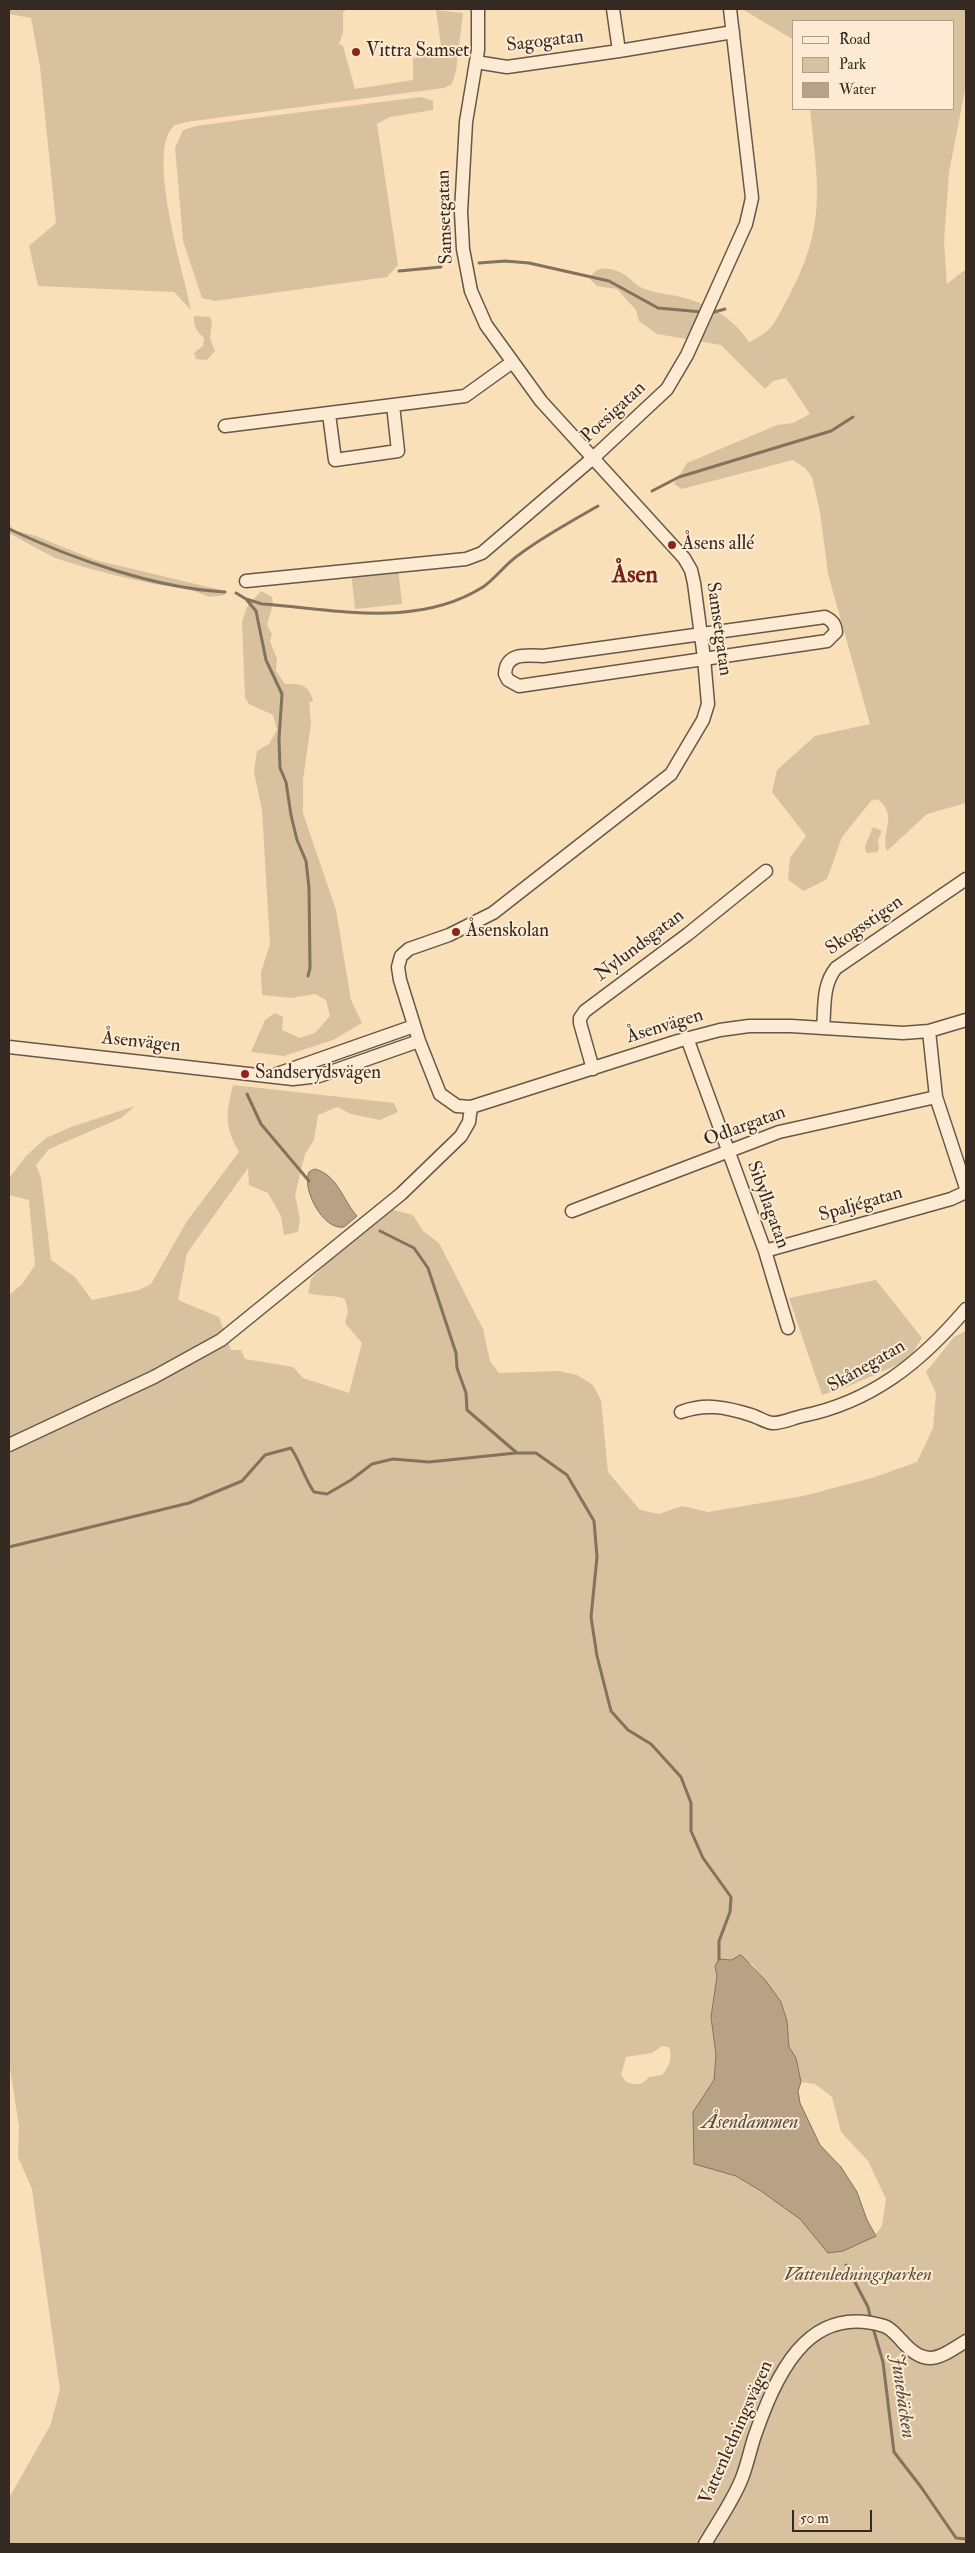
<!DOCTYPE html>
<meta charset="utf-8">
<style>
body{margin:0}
#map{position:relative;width:975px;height:2553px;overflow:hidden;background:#fae0b9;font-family:"IM FELL Double Pica",serif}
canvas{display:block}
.frame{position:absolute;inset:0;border:10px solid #342a22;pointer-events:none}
.legend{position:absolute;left:792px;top:20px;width:162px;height:90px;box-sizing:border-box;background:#fcebd2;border:1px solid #ac9e8c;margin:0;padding:6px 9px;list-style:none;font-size:15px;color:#342a22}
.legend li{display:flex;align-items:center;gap:10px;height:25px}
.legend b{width:25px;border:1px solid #ac9e8c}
.scale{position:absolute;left:792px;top:2510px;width:80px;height:22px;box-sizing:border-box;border:2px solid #342a22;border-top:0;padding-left:6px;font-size:15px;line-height:18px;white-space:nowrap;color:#342a22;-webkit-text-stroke:4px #fcebd2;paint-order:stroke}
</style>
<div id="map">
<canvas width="975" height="2553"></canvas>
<div class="frame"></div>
<ul class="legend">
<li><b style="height:6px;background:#fcebd2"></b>Road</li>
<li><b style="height:14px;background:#d8c19f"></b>Park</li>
<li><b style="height:14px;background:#b7a286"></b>Water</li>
</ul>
<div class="scale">50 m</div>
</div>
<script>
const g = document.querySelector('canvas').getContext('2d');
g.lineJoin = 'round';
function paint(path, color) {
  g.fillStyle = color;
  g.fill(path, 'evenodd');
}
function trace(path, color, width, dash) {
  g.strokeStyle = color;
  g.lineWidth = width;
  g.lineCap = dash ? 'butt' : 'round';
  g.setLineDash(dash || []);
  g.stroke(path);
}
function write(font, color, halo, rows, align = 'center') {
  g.font = font + ' "IM FELL Double Pica",serif';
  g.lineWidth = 4;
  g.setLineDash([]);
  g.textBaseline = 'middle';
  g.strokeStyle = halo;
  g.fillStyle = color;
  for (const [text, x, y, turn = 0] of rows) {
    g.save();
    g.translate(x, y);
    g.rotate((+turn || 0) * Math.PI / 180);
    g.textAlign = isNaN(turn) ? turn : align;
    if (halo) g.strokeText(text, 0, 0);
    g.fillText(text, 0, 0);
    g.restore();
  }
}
paint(new Path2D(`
 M9,9H348L343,12V32L339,44L343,46L355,89L413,80V58L442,53L436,10L463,13L456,71L452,84L444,88L186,122C183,123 177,124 175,125C144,149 185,276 191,310L174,292L38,286L29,246L56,223L40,67L31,18L9,14Z
 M742,9H966V85L949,172L944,242L947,284L966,269V803L927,814L887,851C880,830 899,818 878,799L871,801L842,837L827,879L804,891L788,880L790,858L806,836L772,792L777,770L815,736L870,724L828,574L820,512L812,477L805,468L793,460L682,489L674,484L687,463L777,425L793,423L810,414L786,378L773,381L765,389L721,345L657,334L639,321L636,310L617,289L597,286L590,279C596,262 617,269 628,277C632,280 635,285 640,287C651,292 665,294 677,296C707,303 733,317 749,342C775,330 774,322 788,298C827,226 818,186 810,109H954V21H794V40Z
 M421,97L433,101V110L390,117L377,124L398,265L387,277L215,301L202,298L183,241L181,216L175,148L183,130L196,126L270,116Z
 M194,316L210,317L212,321L210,339L215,351L207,360L196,359L194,353L203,346L204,338C197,332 193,325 194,316Z
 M9,524L14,530L36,536L95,560L221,590L225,595L210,597L180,586C169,591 69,564 53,557C38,549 23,541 9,533Z
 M398,567L402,604L355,609L351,572Z
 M261,591L272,597L273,604L267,625L272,634L270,641L277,659L276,671L285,684C300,683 310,685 313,702H309L311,723L303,780V813L336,910L351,1000L362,1023L333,1040L284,1056L251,1052L265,1020L275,1013L283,1017L282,1030L300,1038L315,1033L330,1016L326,1000L315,994L291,998L262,995L261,972L270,944L262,810L254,772L257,751L269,744L277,730L273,715L249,704L245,698L242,622L247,607Z
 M873,827L882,831L878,840L879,849L877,852L866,853L865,846Z
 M233,1085L394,1103L398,1112L380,1120L351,1114L337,1107L318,1115L314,1140L305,1154L295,1195L300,1219L298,1232L284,1235L281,1216L268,1193L249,1185L248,1168L187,1253L178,1300L219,1317L231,1350H241L245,1359L293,1367L303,1378L349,1393L362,1343L345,1323L348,1311L345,1299C332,1294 321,1297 308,1293L311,1279L364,1225L390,1209L413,1215L423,1231L439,1243L483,1329L490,1361L499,1373L558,1371L577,1375L593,1385L601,1400L608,1472L640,1510L659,1514L682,1506L708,1512L803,1496L872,1478L917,1462L933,1428L936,1393L926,1372L954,1337L966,1331V2544H9V2498L50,2426L60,2390L32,2189L18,2157L19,2127L9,2061V1295L22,1284L35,1265L29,1200L9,1195V1178L27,1155L46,1138L71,1127L135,1106L121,1118L49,1149L36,1165L41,1178L51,1260L75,1277L92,1300L139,1290L151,1284L187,1221L239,1152C224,1125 226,1114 233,1085ZM731,1960L752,1964L781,2002L787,2021L789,2047L796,2058L801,2082L815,2084L832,2097L841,2132L868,2161L886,2199L882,2226L874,2236L736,2176L695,2164L693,2112L714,2080L716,2055L711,2017L717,1976L715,1966ZM662,2046L669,2047C673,2058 669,2067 662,2075L649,2077C642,2086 636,2085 626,2082L621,2075L626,2057L652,2053Z
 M876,1280L922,1338L908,1360L847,1387L822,1395L789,1298Z`), '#d8c19f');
const water = new Path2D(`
 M315,1169C338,1175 343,1201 357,1216L344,1227C323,1231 301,1188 309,1172Z
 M741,1955L766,1981L781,2002L787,2021L789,2047L796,2058L801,2082L798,2091L800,2103L820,2145L841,2167L857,2192L867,2220L876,2236L843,2251L828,2253L800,2219L761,2191L736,2176L694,2164L693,2112L714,2080L716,2055L711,2017L717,1976L715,1966L719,1959L731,1960Z`);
paint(water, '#b7a286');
trace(water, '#83725e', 1);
trace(new Path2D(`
 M479,263L505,261L529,263L609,281L658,308L702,312
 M399,271L441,267
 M711,313L725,309
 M652,491L679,477L831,431L853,417
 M9,529C73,559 154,588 225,592
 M236,593L246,599L256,611L266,660L282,694L279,739L280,768L286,782L291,815L297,840L306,861L309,888L310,968L308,976
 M246,599L262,604C335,609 416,629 483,587C496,578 506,563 520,554C544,536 572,521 598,506
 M247,1094L261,1124L309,1181
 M380,1231L414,1248L428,1268L456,1353L457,1368L466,1393L467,1410L517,1453H536L567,1475L594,1521L597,1557L591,1617L597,1656L611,1711L628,1730L651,1744L681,1777L691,1803V1831L703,1858L731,1897L730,1912L719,1941V1959
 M9,1547L189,1503L242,1481L265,1455L291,1448C301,1463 304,1478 314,1492L327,1494L351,1480L372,1464L393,1459L429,1462L516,1453
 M846,2265L868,2307L871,2320
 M873,2328L883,2362L894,2452L921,2487L956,2538L966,2539`), '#83725e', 3);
const minor = new Path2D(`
 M478,9V50L466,122L461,212L463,249L471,291L486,325L541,401L684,558L691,570L694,583L704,658L708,704L703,720L671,774L493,913L449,935L409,949L401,956L398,967L400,980L419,1041L440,1094L457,1106L471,1107L678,1041L720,1030L749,1026H791L903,1033L929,1031L966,1020
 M619,51L733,32
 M476,62L507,67L619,51L613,9
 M329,414L335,460L398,451L393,405
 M225,426L465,396L511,363
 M246,581L466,559L482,553L593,458L667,389L687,355L746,224L752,198L730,9
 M825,617C833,621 835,624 836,632L827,641L519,686L508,680L505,674C506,652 527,655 543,656Z
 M823,1028C825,1008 822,985 836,968L966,879
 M929,1031L936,1097L966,1188
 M687,1038L765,1251L788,1328
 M9,1047L293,1079L319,1076L419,1041
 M593,1069L580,1023V1018L585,1011L688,934L766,871
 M277,1074L414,1026
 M572,1211L779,1132L936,1097
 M765,1251L951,1199L966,1192
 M681,1412C705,1403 726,1407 751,1415C758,1417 765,1422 772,1423C780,1424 793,1418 802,1416C872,1402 921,1362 966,1309
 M9,1445L154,1377L221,1340L401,1194L461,1136L469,1122L471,1107
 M705,2544C717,2523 733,2501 742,2478C747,2465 750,2451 754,2438C775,2378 806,2302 884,2326C891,2328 896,2335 901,2340C926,2369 939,2358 966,2341`);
trace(minor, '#665848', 15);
trace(minor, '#fcebd2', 12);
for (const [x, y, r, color] of [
 [356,52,5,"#8f2418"],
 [672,545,5,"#8f2418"],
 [456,932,5,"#8f2418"],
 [245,1074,5,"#8f2418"]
]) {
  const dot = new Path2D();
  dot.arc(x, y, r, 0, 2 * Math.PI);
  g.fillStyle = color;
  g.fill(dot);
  trace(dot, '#fcebd2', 2);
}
write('19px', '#342a22', '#fcebd2', [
 ["Sagogatan",545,42,-7],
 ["Samsetgatan",446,217,-92],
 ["Poesigatan",614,413,-43],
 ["Samsetgatan",718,629,82],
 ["Skogsstigen",865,926,-35],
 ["Nylundsgatan",640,946,-37],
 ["Åsenvägen",665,1027,-17],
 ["Åsenvägen",141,1043,6],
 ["Odlargatan",745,1127,-20],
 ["Sibyllagatan",767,1205,70],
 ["Spaljégatan",861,1205,-16],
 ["Skånegatan",867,1367,-30],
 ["Vattenledningsvägen",737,2433,-66]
]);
write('19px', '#342a22', '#fcebd2', [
 ["Vittra Samset",366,52],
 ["Åsens allé",682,545],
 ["Åsenskolan",466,932],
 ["Sandserydsvägen",255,1074]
], 'left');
write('italic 19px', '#5d5041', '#fcebd2', [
 ["Vattenledningsparken",858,2276]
]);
write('italic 20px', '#5b4e40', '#fcebd2', [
 ["Åsendammen",750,2124],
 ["Junebäcken",901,2396,82]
]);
write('bold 24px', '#7a1f14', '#fcebd2', [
 ["Åsen",635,577]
]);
</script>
